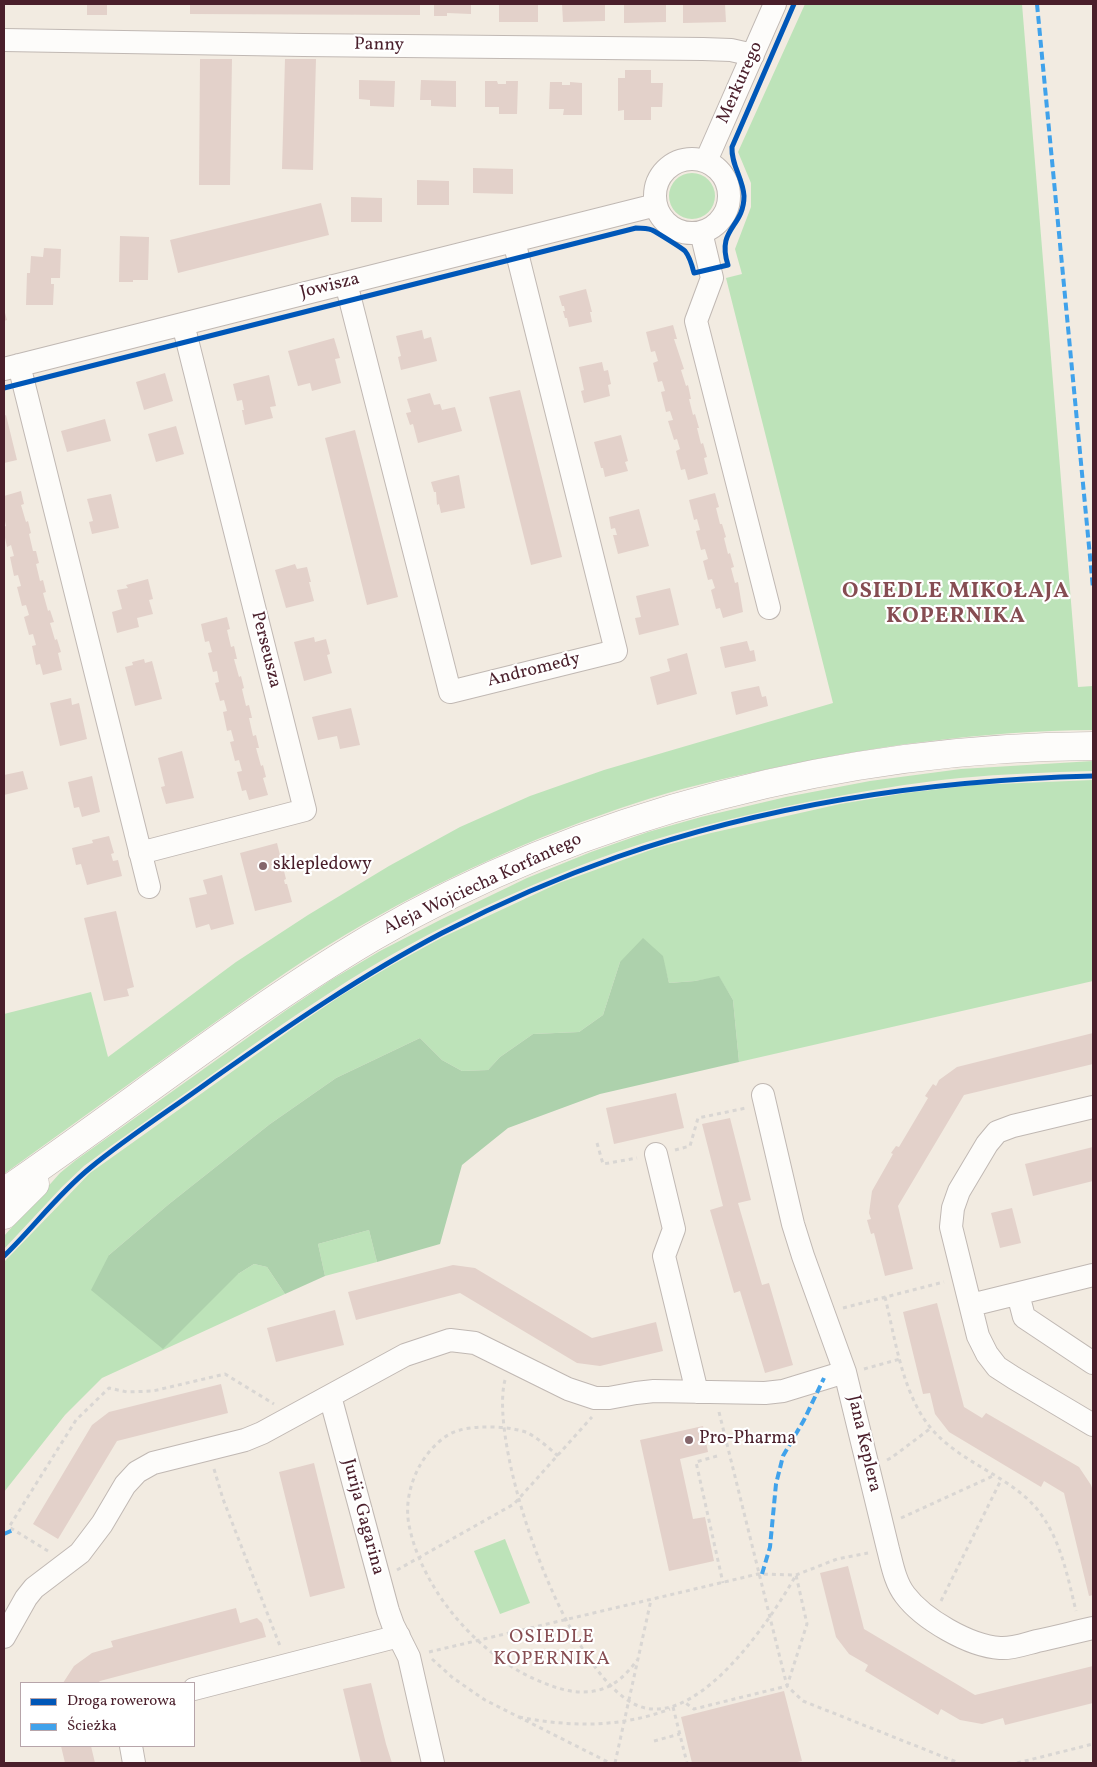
<!DOCTYPE html>
<meta charset="utf-8">
<style>
body{margin:0}
#map{position:relative;width:1097px;height:1767px;overflow:hidden;background:#f2ebe1;font-family:Vollkorn,serif}
canvas{display:block}
.frame{position:absolute;inset:0;border:5px solid #4a1f2b;pointer-events:none}
.legend{position:absolute;left:20px;top:1682px;width:175px;height:65px;box-sizing:border-box;background:#fff;border:1px solid #b7a5aa;margin:0;padding:6px 9px;list-style:none;font-size:15px;color:#4a1f2b}
.legend li{display:flex;align-items:center;gap:10px;height:25px}
.legend b{width:25px;border:1px solid #b7a5aa}
</style>
<div id="map">
<canvas width="1097" height="1767"></canvas>
<div class="frame"></div>
<ul class="legend">
<li><b style="height:6px;background:#0057b8"></b>Droga rowerowa</li>
<li><b style="height:6px;background:#40a2eb"></b>Ścieżka</li>
</ul>
</div>
<script>
const g = document.querySelector('canvas').getContext('2d');
g.lineJoin = 'round';
function paint(path, color) {
  g.fillStyle = color;
  g.fill(path, 'evenodd');
}
function trace(path, color, width, dash) {
  g.strokeStyle = color;
  g.lineWidth = width;
  g.lineCap = dash ? 'butt' : 'round';
  g.setLineDash(dash || []);
  g.stroke(path);
}
function write(font, color, halo, rows, align = 'center') {
  g.font = font + ' Vollkorn,serif';
  g.lineWidth = 4.5;
  g.setLineDash([]);
  g.textBaseline = 'middle';
  g.strokeStyle = halo;
  g.fillStyle = color;
  for (const [text, x, y, turn = 0] of rows) {
    g.save();
    g.translate(x, y);
    g.rotate((+turn || 0) * Math.PI / 180);
    g.textAlign = isNaN(turn) ? turn : align;
    if (halo) g.strokeText(text, 0, 0);
    g.fillText(text, 0, 0);
    g.restore();
  }
}
paint(new Path2D(`
 M805,4H1022L1078,687L1093,686V730C982,731 872,746 764,770C721,779 677,789 636,803C535,836 436,881 345,935C291,967 241,1004 190,1040C128,1085 66,1129 4,1174V1014L91,992L108,1057L236,962L308,915L389,866L460,827L530,796L604,770L833,703L726,278L742,274L735,249L751,207V183L738,152Z
 M669 196a23 23 0 1 1 46 0a23 23 0 1 1-46 0Z
 M1093,761V771C1049,772 1004,774 960,778C910,783 861,792 812,801C738,816 663,834 592,861C504,895 413,938 334,990C287,1020 242,1053 197,1085C159,1112 121,1138 84,1166L62,1187L4,1249V1236L60,1173L76,1160L285,1011L331,980L380,951L440,920L527,878L591,852L648,832L701,817L786,797L870,781L961,769Z
 M1093,780V981L739,1062L733,1000L719,977L695,981L669,983L662,956L620,962L603,1015L579,1032L533,1034L500,1057L488,1070L462,1071L442,1060L420,1038L336,1078L270,1124L169,1204L109,1255L238,1274L254,1264L267,1267L285,1294L102,1378L65,1415L4,1492V1262L90,1173L296,1026L342,995L392,965L443,937L559,883L656,848L711,833L840,804L906,793L974,785Z
 M369,1230L377,1262L325,1276L318,1244Z
 M505,1539L530,1603L500,1614L474,1551Z`), '#bde3b9');
paint(new Path2D(`
 M643,938L663,956L669,983L695,981L719,976L733,1000L739,1062L600,1094L508,1128L462,1165L440,1244L377,1262L369,1230L318,1244L325,1276L285,1294L267,1267L254,1264L238,1274L163,1349L91,1290L109,1255L169,1204L270,1124L336,1078L420,1038L442,1060L462,1071L488,1070L500,1057L533,1034L579,1032L603,1015L620,962Z`), '#add1ac');
paint(new Path2D(`
 M87,4H107V15H87Z
 M190,4H420V15L190,14Z
 M434,4H471V14L447,13V16H434Z
 M499,4H538V22H499Z
 M562,4H605V21L563,22Z
 M624,4H666V22L624,23Z
 M683,4H725L726,22L683,23Z
 M200,59H232L230,185H199Z
 M285,59H316L313,170L282,169Z
 M625,70H651V83H663L662,107H651V120H624V110L618,111V78H625Z
 M359,80L395,81L394,107L370,106V100L359,99Z
 M421,80L456,81V107L431,106V100H420Z
 M485,81H497L498,84H506V81H518L517,114H499V107H485Z
 M550,82H562V85H570V82L582,83V115H563L564,109H549Z
 M473,168L513,169V194L473,193Z
 M417,180L449,181V205H417Z
 M351,197L382,198V222H351Z
 M321,203L329,235L178,273L170,240Z
 M120,236L149,237L148,280H133V282H119Z
 M44,248L61,249L60,278H51V284H54L53,305H26L27,273H30L31,256L43,257Z
 M586,289L592,312H590L592,322L569,327L567,318H565L563,311H565L564,306H562L559,296Z
 M4,309L7,320L4,321Z
 M673,325L677,339H674L684,369L681,370L686,386L688,385L691,399H689L693,415L695,414L699,428H697L701,444L703,443L707,457L704,458L708,474L688,480L685,469L681,470L676,451L680,449L677,439L674,440L668,421L673,420L670,411L666,412L661,392L665,391L662,381L658,382L653,363L658,361L655,351L651,352L646,332Z
 M422,330L424,339L431,337L437,361L401,370L398,357L401,356L396,336Z
 M334,338L340,358L335,359L341,383L312,391L310,383L298,386L288,351Z
 M602,362L604,371L608,370L611,384L608,385L610,396L584,403L581,391L584,390L579,367Z
 M165,373L173,401L144,410L136,382Z
 M269,375L276,406L270,407L273,418L245,425L242,410H244L242,400L237,401L233,384Z
 M520,390L562,557L531,565L489,397Z
 M430,393L434,405L440,404L442,410L455,407L462,431L418,443L413,424L410,425L406,413L411,412L407,399Z
 M6,415L17,460L4,463V416Z
 M105,419L111,441L67,452L61,431Z
 M176,426L184,454L156,462L148,434Z
 M355,430L398,597L367,605L325,438Z
 M621,435L628,461L625,462L628,471L605,477L603,468H601L594,442Z
 M459,475L465,508L441,513L439,504L437,505L436,492H434L431,482Z
 M21,491L24,504L21,505L26,522L28,521L31,533L29,534L33,551H36L39,563L36,564L40,581L43,580L46,592L43,593L48,611L50,610L54,622L50,623L55,640L57,639L61,652L58,653L62,670L43,675L40,664L36,665L32,646L36,645L33,634L29,635L24,617L29,615L26,605L22,606L17,587L21,586L18,575L14,576L10,557L14,556L11,545L7,547L4,533V527L6,526L4,516V496Z
 M715,493L719,507L716,508L720,524H722L726,537L724,538L728,554L730,553L734,567L731,568L735,583L738,582L743,612L723,618L720,608L716,609L711,590L715,588L712,579L708,580L703,561L708,559L705,549L701,550L696,531L700,530L697,519L694,520L689,500Z
 M111,494L119,528L92,534L89,522L93,521L87,499Z
 M639,509L649,546L618,554L613,535H617L615,528L611,529L609,517Z
 M295,564L297,569L307,567L311,582H309L314,601L286,608L275,570Z
 M148,579L153,599L149,600L153,614L137,618L139,627L117,633L112,612L122,609L117,590L128,588L126,585Z
 M670,588L679,625L639,635L635,618L641,617L636,596Z
 M227,617L230,629L227,630L231,647L234,646L237,659H234L239,677L241,676L244,688L242,689L246,706L249,705L252,718H249L253,736L256,735L259,748H256L261,766L263,765L266,777L263,778L268,795L249,800L246,790L242,791L237,772L242,771L239,760L235,761L230,742L234,741L231,730L227,731L223,712L227,711L224,700L220,701L215,683L219,682L217,671L213,672L208,653L212,652L209,641L205,642L201,624Z
 M314,637L315,642L326,639L330,654L327,655L332,673L304,681L294,642Z
 M747,641L750,651L754,650L756,661L725,668L720,647Z
 M687,653L697,694L657,705L650,677L670,671L667,659Z
 M144,659L145,663L152,661L162,699L135,706L125,667L133,665L132,662Z
 M759,686L762,697L766,696L768,706L736,715L731,692Z
 M71,698L72,705L79,703L87,739L60,746L50,703Z
 M351,708L360,745L340,749L337,736L318,740L312,717Z
 M182,751L194,798L166,804L161,787L165,786L158,758Z
 M23,771L28,789L4,795V775Z
 M92,776L100,812L82,817L79,807L74,808L68,782Z
 M109,836L114,853L111,854L113,861L118,860L122,876L87,885L81,864L76,865L72,848L93,843L92,840Z
 M277,843L286,879L284,880L285,884H287L292,902L255,911L240,853Z
 M222,875L234,924L211,930L209,924L196,928L189,898L207,894L203,880Z
 M116,911L134,987L127,989L129,996L104,1001L84,918Z
 M1093,1033V1064L964,1095L898,1206L913,1269L885,1276L874,1233L871,1234L867,1220L871,1219L869,1213L872,1191L893,1154L891,1153L896,1146L899,1147L928,1098L925,1096L933,1084L936,1086L939,1080L957,1067Z
 M676,1093L684,1128L614,1144L606,1108Z
 M730,1118L751,1200L738,1203L762,1285L769,1283L793,1365L765,1373L740,1291L734,1293L710,1210L723,1206L702,1124Z
 M1093,1147V1181L1033,1196L1025,1164Z
 M1012,1208L1021,1243L1000,1248L991,1213Z
 M453,1265L475,1268L592,1338L656,1322L663,1351L600,1366L577,1363L460,1293L356,1320L348,1292Z
 M937,1303L964,1407L982,1418L986,1413L1079,1467L1091,1485L1093,1491V1595L1089,1596L1064,1493L1044,1481L1041,1487L949,1432L935,1414L930,1393L923,1394L903,1312Z
 M335,1310L344,1345L276,1362L267,1328Z
 M221,1384L228,1413L117,1441L58,1539L33,1524L92,1425L109,1412Z
 M703,1426L708,1452L680,1459L693,1519L705,1517L714,1561L669,1571L640,1440Z
 M314,1463L345,1588L310,1597L279,1472Z
 M848,1566L864,1629L975,1695L1093,1666V1703L1005,1725L1003,1718L982,1724L960,1720L941,1709L938,1715L865,1671L868,1665L849,1654L836,1637L820,1573Z
 M236,1608L240,1623L257,1618L262,1623L266,1637L100,1681L98,1683H63L74,1666L92,1653L113,1647L111,1641Z
 M371,1683L386,1744L392,1763H361L358,1751L343,1689Z
 M784,1691L802,1761L792,1763H692L681,1717Z
 M61,1746H91L95,1763H65Z`), '#e3d1ca');
const minor = new Path2D(`
 M4,40L303,45L703,49L731,50L753,55
 M655 196a37 37 0 1 1 74 0a37 37 0 1 1-74 0Z
 M706,161L775,4
 M701,232L712,278L696,321L769,608
 M346,283L450,692L616,651L514,241
 M19,365L149,887
 M4,369L656,205
 M140,853L305,810L183,324
 M763,1095L793,1224L803,1256L845,1372L888,1549C892,1564 895,1582 905,1595C923,1619 969,1646 1000,1648C1012,1649 1025,1644 1037,1641C1056,1637 1075,1632 1093,1628
 M1093,1107L1013,1126L997,1132L987,1144L959,1191L953,1208L951,1227L978,1336L987,1354L997,1367L1014,1378L1093,1425
 M656,1154L674,1229L664,1256L697,1392
 M1018,1294L1024,1317L1093,1363
 M971,1305L1093,1275
 M330,1396L388,1611L393,1625L409,1657L433,1763
 M4,1637L26,1598L34,1588L80,1553L102,1524L125,1485L137,1472L153,1463L245,1440L262,1433L405,1355L450,1340L475,1343L568,1389L595,1398H609L636,1393L654,1391L765,1393L783,1391L845,1372
 M194,1689L399,1636
 M131,1746L134,1763`);
const major = new Path2D(`
 M4,1192C127,1108 243,1014 371,938C583,813 848,747 1093,746
 M4,1215L35,1184`);
trace(minor, '#c0b8b3', 24);
trace(major, '#c0b8b3', 29);
trace(new Path2D(`
 M597,1143L603,1164L637,1158
 M675,1150L690,1146L698,1118L746,1108
 M885,1297C895,1338 901,1384 924,1419C948,1455 992,1469 1023,1495C1058,1524 1066,1570 1076,1611
 M843,1308L944,1282
 M864,1369L900,1359
 M505,1380C487,1448 571,1691 645,1708C703,1721 772,1618 796,1575L807,1624L787,1686L694,1709L684,1702
 M719,1412L787,1686L803,1701L959,1763
 M558,1456C549,1448 539,1439 528,1433C511,1426 478,1425 460,1430C443,1434 427,1452 419,1467C410,1484 405,1505 409,1525C422,1591 481,1659 544,1683C561,1690 580,1695 599,1690C615,1686 628,1673 637,1660
 M717,1456L696,1462L723,1583
 M887,1460L891,1458L931,1428
 M214,1469L223,1499L280,1646
 M901,1518L993,1476
 M48,1551L9,1527L76,1420L109,1388L127,1392L153,1391L225,1374L274,1404
 M397,1570L514,1504L592,1417
 M941,1601L1001,1480
 M429,1652L758,1574L796,1575L837,1559L868,1553
 M432,1659L453,1678L485,1700L610,1763
 M673,1707L687,1763
 M519,1717C570,1727 620,1728 670,1709
 M654,1741L680,1734
 M615,1763L651,1600
 M1017,1763L1093,1744`), '#d9d6d3', 3, [4, 4]);
trace(minor, '#fdfcfa', 22);
trace(major, '#fdfcfa', 28);
trace(new Path2D(`
 M1037,4L1093,588
 M4,1534L13,1530
 M762,1574L770,1547L776,1484L783,1456L804,1420L824,1378`), '#40a2eb', 4, [8, 4]);
trace(new Path2D(`
 M4,388L636,228C641,228 647,228 652,230C656,232 682,248 685,251C690,257 692,265 694,273L728,265C716,228 744,228 744,196C743,178 731,165 732,147L794,4
 M4,1256C33,1228 58,1194 90,1168C129,1136 173,1108 214,1078C288,1026 362,975 442,933C498,904 557,878 617,857C769,804 932,780 1093,776`), '#0057b8', 5);
for (const [x, y, r, color] of [
 [263,866,5,"#85666b"],
 [689,1440,5,"#85666b"]
]) {
  const dot = new Path2D();
  dot.arc(x, y, r, 0, 2 * Math.PI);
  g.fillStyle = color;
  g.fill(dot);
  trace(dot, '#fff', 2);
}
write('18px', '#4a1f2b', '#fff', [
 ["Panny",379,46,1],
 ["Merkurego",741,83,-66],
 ["Jowisza",330,287,-14],
 ["Perseusza",265,650,76],
 ["Andromedy",534,671,-14],
 ["Aleja Wojciecha Korfantego",483,885,-25],
 ["Jana Keplera",863,1444,77],
 ["Jurija Gagarina",362,1517,75]
]);
write('18px', '#4a1f2b', '#fff', [
 ["sklepledowy",273,866],
 ["Pro-Pharma",699,1440]
], 'left');
g.letterSpacing = '1px';
write('19px', '#864d52', '#fff', [
 ["OSIEDLE",552,1639],
 ["KOPERNIKA",552,1661]
]);
g.letterSpacing = '0px';
g.letterSpacing = '1px';
write('bold 22px', '#864d52', '#fff', [
 ["OSIEDLE MIKOŁAJA",956,593],
 ["KOPERNIKA",956,618]
]);
g.letterSpacing = '0px';
</script>
